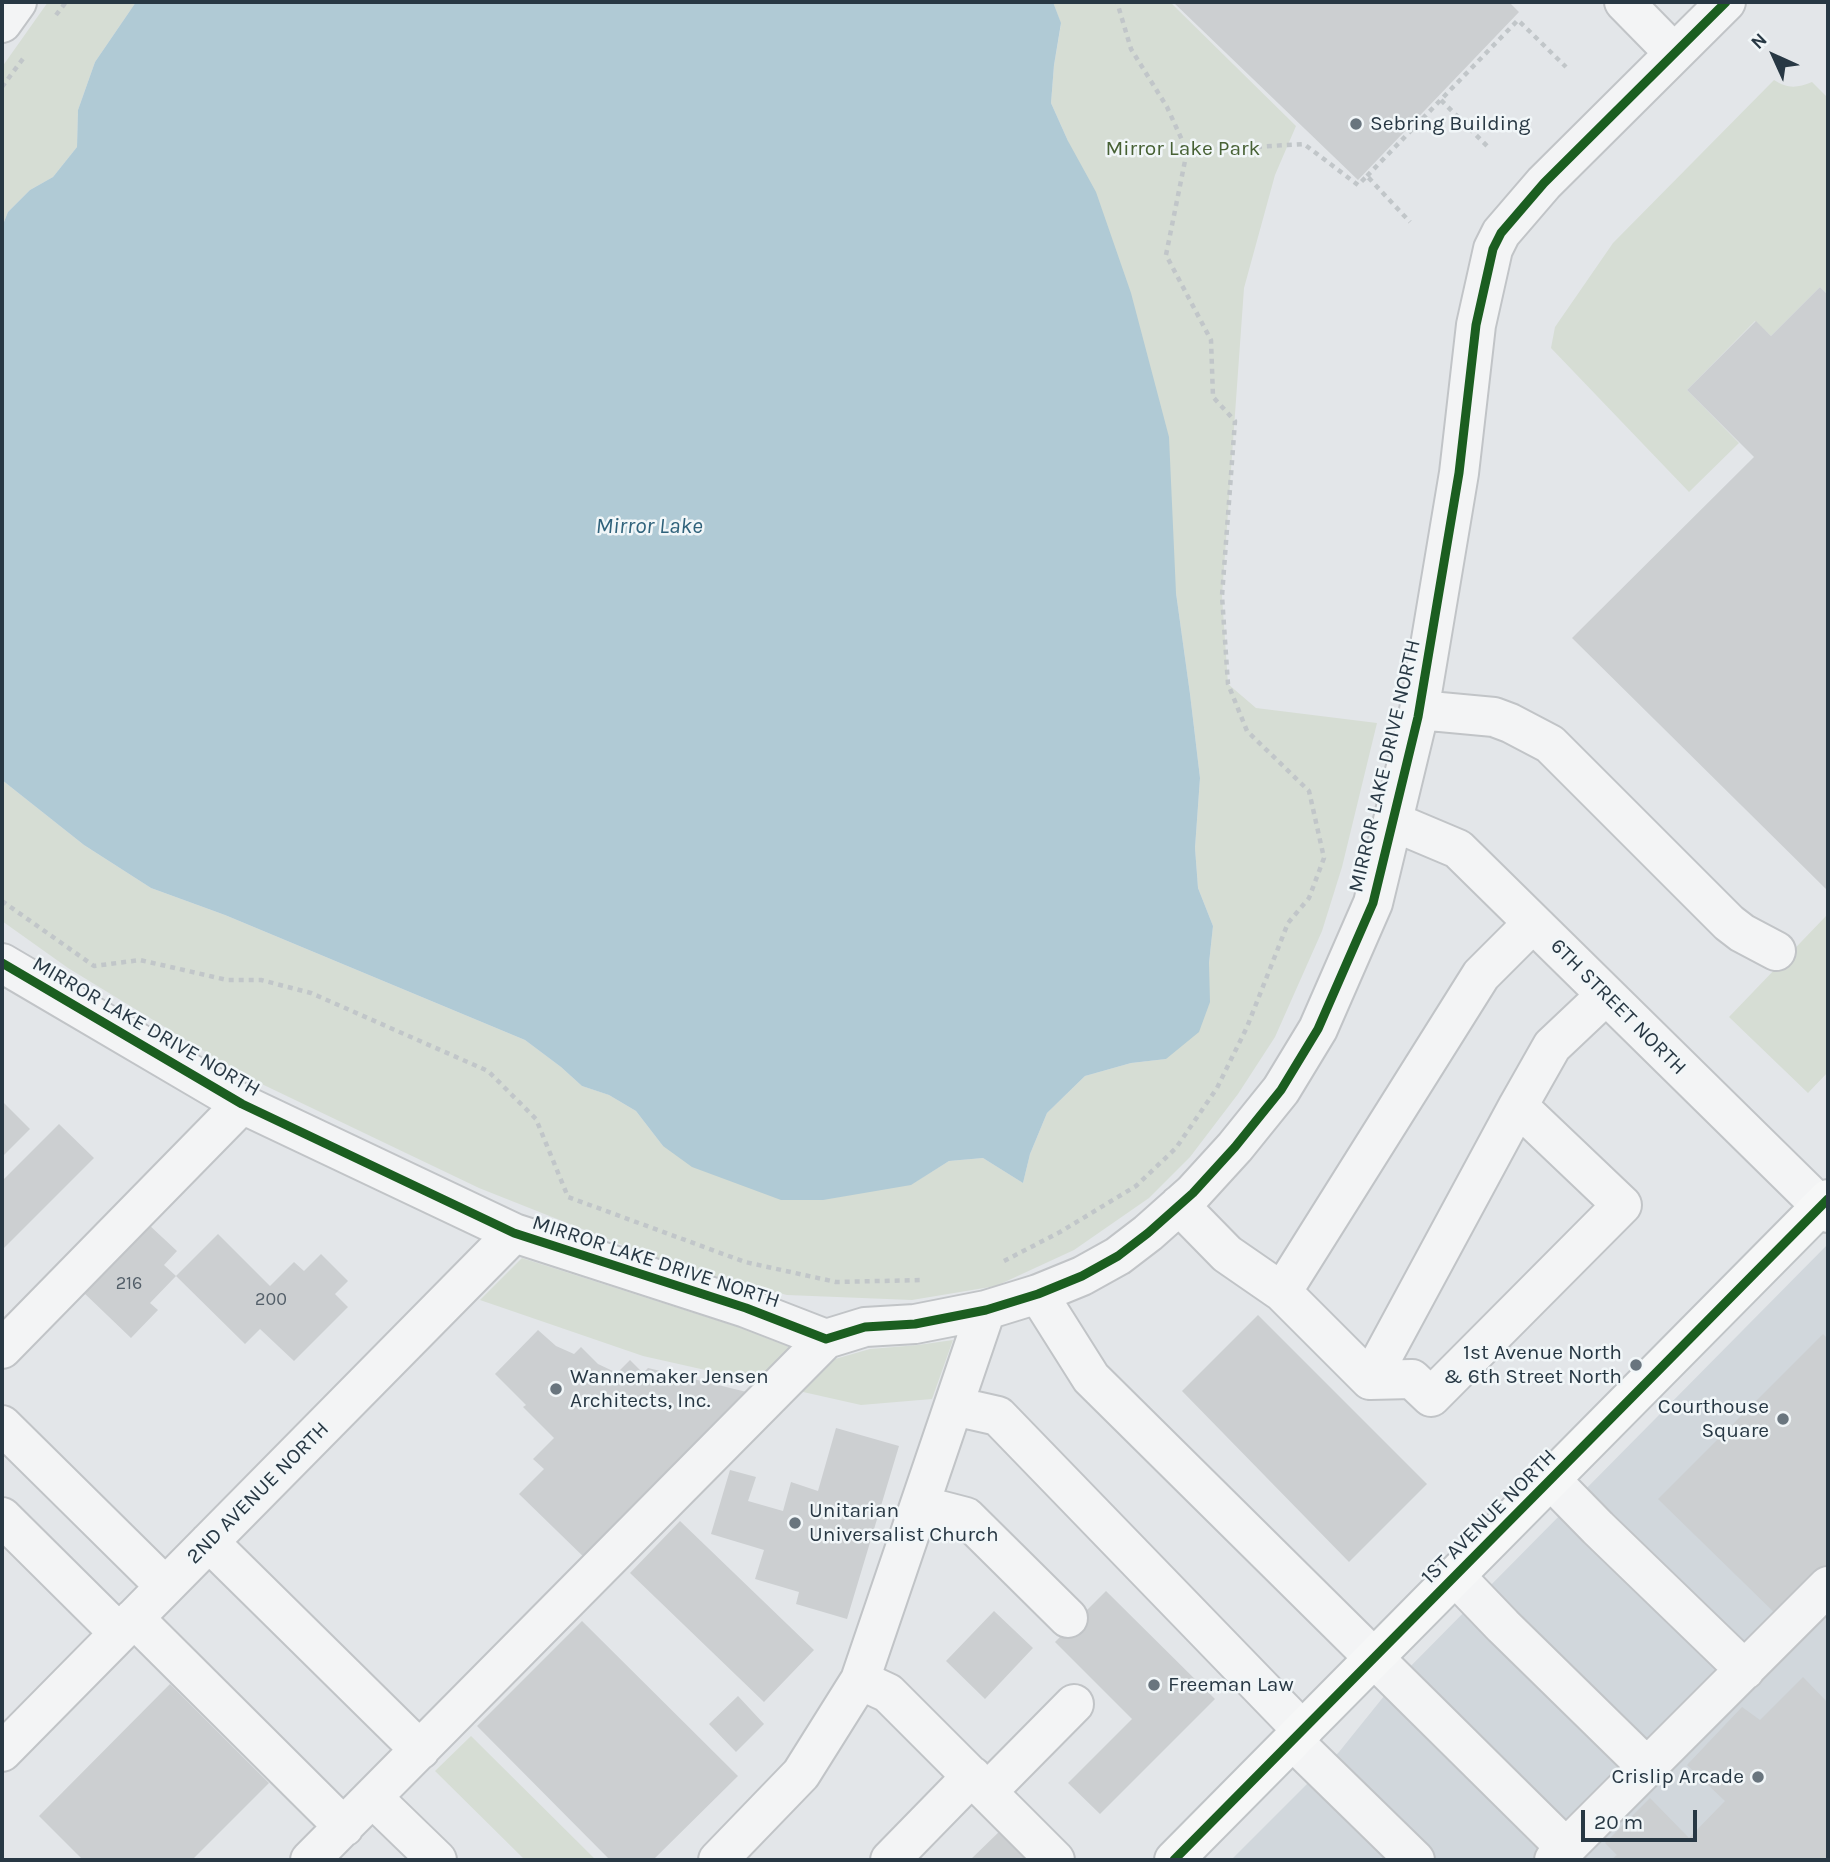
<!DOCTYPE html>
<style>
body{margin:0}
#map{position:relative;width:1830px;height:1862px;overflow:hidden;background:#e3e6e9;font-family:Karla,sans-serif}
canvas{display:block}
.frame{position:absolute;inset:0;border:4px solid #283844;pointer-events:none}
.north{position:absolute;left:1739px;top:21px;width:70px;height:70px;-webkit-text-stroke:5px #f1f6f8;paint-order:stroke;rotate:315deg;font-size:19px;font-weight:700;line-height:28px;text-align:center;color:#283844}
.north::after{content:'';display:block;margin:auto;width:24px;height:32px;background:#283844;clip-path:polygon(50% 0,100% 100%,50% 72%,0 100%)}
.scale{position:absolute;left:1581px;top:1810px;width:116px;height:32px;box-sizing:border-box;border:4px solid #283844;border-top:0;padding-left:9px;font-size:21px;line-height:24px;white-space:nowrap;color:#283844;-webkit-text-stroke:5px #f1f6f8;paint-order:stroke}
</style>
<div id="map">
<canvas width="1830" height="1862"></canvas>
<div class="frame"></div>
<div class="north">N</div>
<div class="scale">20 m</div>
</div>
<script>
const g = document.querySelector('canvas').getContext('2d');
g.lineJoin = 'round';
function paint(path, color) {
  g.fillStyle = color;
  g.fill(path, 'evenodd');
}
function trace(path, color, width, dash) {
  g.strokeStyle = color;
  g.lineWidth = width;
  g.lineCap = dash ? 'butt' : 'round';
  g.setLineDash(dash || []);
  g.stroke(path);
}
function write(font, color, halo, rows, align = 'center') {
  g.font = font + ' Karla,sans-serif';
  g.lineWidth = 5;
  g.setLineDash([]);
  g.textBaseline = 'middle';
  g.strokeStyle = halo;
  g.fillStyle = color;
  for (const [text, x, y, turn = 0] of rows) {
    g.save();
    g.translate(x, y);
    g.rotate((+turn || 0) * Math.PI / 180);
    g.textAlign = isNaN(turn) ? turn : align;
    if (halo) g.strokeText(text, 0, 0);
    g.fillText(text, 0, 0);
    g.restore();
  }
}
paint(new Path2D(`
 M1828,1244V1860H1231L1339,1752L1397,1680Z`), '#d1d7dc');
paint(new Path2D(`
 M48,2H136L95,62L78,110L77,147L53,177L30,190L8,212L2,227V67Z
 M1053,2H1170L1296,126L1275,175L1244,288L1222,596L1228,684L1256,708L1377,723L1342,867L1322,931L1275,1037L1238,1094L1190,1157L1149,1198L1074,1250L996,1286L912,1300L787,1295L673,1265L479,1188L245,1076L68,968L2,921V780L84,845L151,888L225,915L525,1040L561,1067L582,1086L609,1095L636,1111L663,1146L910,1185L949,1161L983,1158L1023,1183L1030,1154L1047,1113L1085,1076L1131,1063L1166,1059L1209,963L1213,926L1198,888L1195,848L1200,778L1190,694L1176,593L1068,141L1051,103L1054,65L1061,24Z
 M1774,80C1788,89 1797,88 1812,82L1828,98V295L1820,287L1771,336L1755,321L1687,390L1739,443L1689,492L1551,348L1555,327L1613,243Z
 M1826,916L1828,918V1072L1808,1093L1729,1017Z
 M522,1258L741,1328L820,1359H835L870,1349L918,1345L953,1340L932,1399L861,1405L643,1356L480,1300Z
 M471,1736L596,1860H525L435,1771Z`), '#d6ddd4');
paint(new Path2D(`
 M136,2H1053L1061,23L1054,65L1051,103L1068,141L1096,192L1131,293L1169,437L1176,593L1190,694L1200,778L1195,848L1198,888L1213,926L1209,963L1210,1002L1199,1032L1166,1059L1131,1063L1085,1076L1047,1113L1030,1154L1023,1183L983,1158L949,1161L911,1185L823,1200H781L692,1167L663,1146L636,1111L609,1095L582,1086L561,1067L525,1040L225,915L151,888L84,845L2,780V227L8,212L30,190L53,177L77,147L78,110L95,62Z`), '#b0cad5');
paint(new Path2D(`
 M1173,2H1509L1519,12L1358,180Z
 M1820,287L1828,295V891L1572,638L1754,457L1687,390L1756,321L1771,336Z
 M2,1101L30,1129L2,1157Z
 M59,1124L94,1158L2,1250V1181Z
 M148,1224L177,1251L164,1265L176,1276L218,1234L270,1286L294,1262L304,1271L321,1254L348,1281L335,1294L348,1307L294,1361L260,1329L245,1344L176,1276L150,1303L158,1310L131,1338L83,1292Z
 M1258,1315L1427,1484L1349,1562L1182,1391Z
 M538,1330L556,1346L574,1354L581,1347L598,1364L617,1373L630,1360L643,1373L648,1368L759,1395L593,1566L519,1494L544,1469L533,1459L554,1438L523,1407L526,1405L495,1374Z
 M1823,1334L1828,1339V1574L1782,1620L1658,1499Z
 M836,1428L899,1446L847,1619L796,1604L799,1592L755,1579L764,1550L711,1534L730,1470L756,1477L748,1501L783,1511L791,1482L818,1491Z
 M680,1521L814,1650L764,1702L630,1573Z
 M1106,1591L1215,1699L1100,1814L1068,1783L1132,1719L1055,1642Z
 M994,1611L1033,1648L985,1699L946,1661Z
 M582,1621L738,1776L653,1860H610L477,1726Z
 M1803,1677L1828,1703V1860H1611L1617,1855L1605,1843L1650,1798L1689,1838L1725,1801L1687,1765L1742,1707L1760,1720Z
 M170,1684L269,1783L192,1860H83L39,1816Z
 M738,1696L764,1724L736,1752L709,1724Z
 M1002,1829L1033,1860H970Z`), '#cccfd1');
const minor = new Path2D(`
 M1624,2L1674,53
 M2,23L17,2
 M1419,710L1494,717L1510,723L1550,744L1729,923L1742,933L1776,951
 M1394,822L1458,849L1828,1213
 M1533,923L1481,975L1282,1292L1370,1380L1412,1379L1431,1397L1622,1205L1518,1106L1552,1046L1606,995
 M2,963L242,1104L514,1233L746,1308L826,1339L865,1327L915,1324L986,1310L1038,1294L1082,1276L1118,1256L1148,1233L1193,1193L1235,1147L1281,1090L1318,1029L1373,903L1418,717L1459,473L1476,325L1493,249L1501,233L1544,183L1726,2
 M1179,1205L1227,1254L1282,1292
 M1038,1294L1091,1378L1566,1848
 M2,1349L242,1104
 M1370,1380L1518,1106
 M954,1406L998,1416L1303,1731
 M2,1425L165,1586
 M1551,1480L1598,1528L1745,1670
 M920,1505L966,1517L1068,1618
 M2,1517L119,1633
 M209,1542L420,1750
 M1455,1576L1503,1626L1647,1767
 M134,1618L344,1827
 M860,1680L888,1693L1055,1860
 M1293,1741L1415,1860
 M2,1752L514,1233
 M987,1792L1074,1704
 M373,1798L437,1860
 M310,1860L826,1339
 M718,1860L801,1774L860,1680L986,1310
 M890,1860L972,1776
 M1554,1860L1828,1586`);
const major = new Path2D(`
 M1174,1860L1828,1199`);
trace(minor, '#c1c4c7', 42);
trace(major, '#c0c4c7', 42);
trace(new Path2D(`
 M56,15L66,2
 M2,87L25,56
 M1441,100L1487,146
 M1187,151L1304,144L1358,185L1367,176L1410,222
 M1367,176L1518,20L1566,67
 M2,901L94,966L140,960L227,980H261L311,993L488,1071L536,1119L568,1197L745,1262L836,1282L924,1280
 M1004,1261L1060,1232L1136,1186L1176,1148L1217,1088L1247,1027L1288,923L1309,898L1324,858L1309,791L1247,731L1228,684L1222,596L1235,421L1213,397L1211,340L1166,255L1187,151L1167,107L1131,49L1117,2`), '#c1c6c9', 4.5, [5, 5]);
trace(minor, '#f3f4f5', 38);
trace(major, '#f6f7f7', 38);
trace(new Path2D(`
 M2,963L242,1104L514,1233L746,1308L826,1339L865,1327L915,1324L986,1310L1038,1294L1082,1276L1118,1256L1148,1233L1193,1193L1235,1147L1281,1090L1318,1029L1373,903L1418,717L1459,473L1476,325L1493,249L1501,233L1544,183L1726,2
 M1174,1860L1828,1199`), '#1b5e20', 9);
for (const [x, y, r, color] of [
 [1356,124,7,"#69757e"],
 [1636,1365,7,"#69757e"],
 [556,1389,7,"#69757e"],
 [1783,1419,7,"#69757e"],
 [795,1523,7,"#69757e"],
 [1154,1685,7,"#69757e"],
 [1758,1777,7,"#69757e"]
]) {
  const dot = new Path2D();
  dot.arc(x, y, r, 0, 2 * Math.PI);
  g.fillStyle = color;
  g.fill(dot);
  trace(dot, '#f1f6f8', 2.5);
}
write('18px', '#525e68', null, [
 ["216",129,1284],
 ["200",271,1300]
]);
write('21px', '#283844', '#f1f6f8', [
 ["Sebring Building",1370,124],
 ["1st Avenue North",1622,1353,"right"],
 ["& 6th Street North",1622,1377,"right"],
 ["Wannemaker Jensen",570,1377],
 ["Architects, Inc.",570,1401],
 ["Courthouse",1769,1407,"right"],
 ["Square",1769,1431,"right"],
 ["Unitarian",809,1511],
 ["Universalist Church",809,1535],
 ["Freeman Law",1168,1685],
 ["Crislip Arcade",1744,1777,"right"]
], 'left');
write('21px', '#476134', '#f1f6f8', [
 ["Mirror Lake Park",1183,149]
]);
write('21px', '#283844', '#f1f6f8', [
 ["MIRROR LAKE DRIVE NORTH",1385,766,-77],
 ["6TH STREET NORTH",1618,1007,45],
 ["MIRROR LAKE DRIVE NORTH",146,1027,30],
 ["MIRROR LAKE DRIVE NORTH",656,1262,18],
 ["2ND AVENUE NORTH",258,1493,-45],
 ["1ST AVENUE NORTH",1489,1517,-45]
]);
write('italic 23px', '#2f627b', '#f1f6f8', [
 ["Mirror Lake",649,526]
]);
</script>
